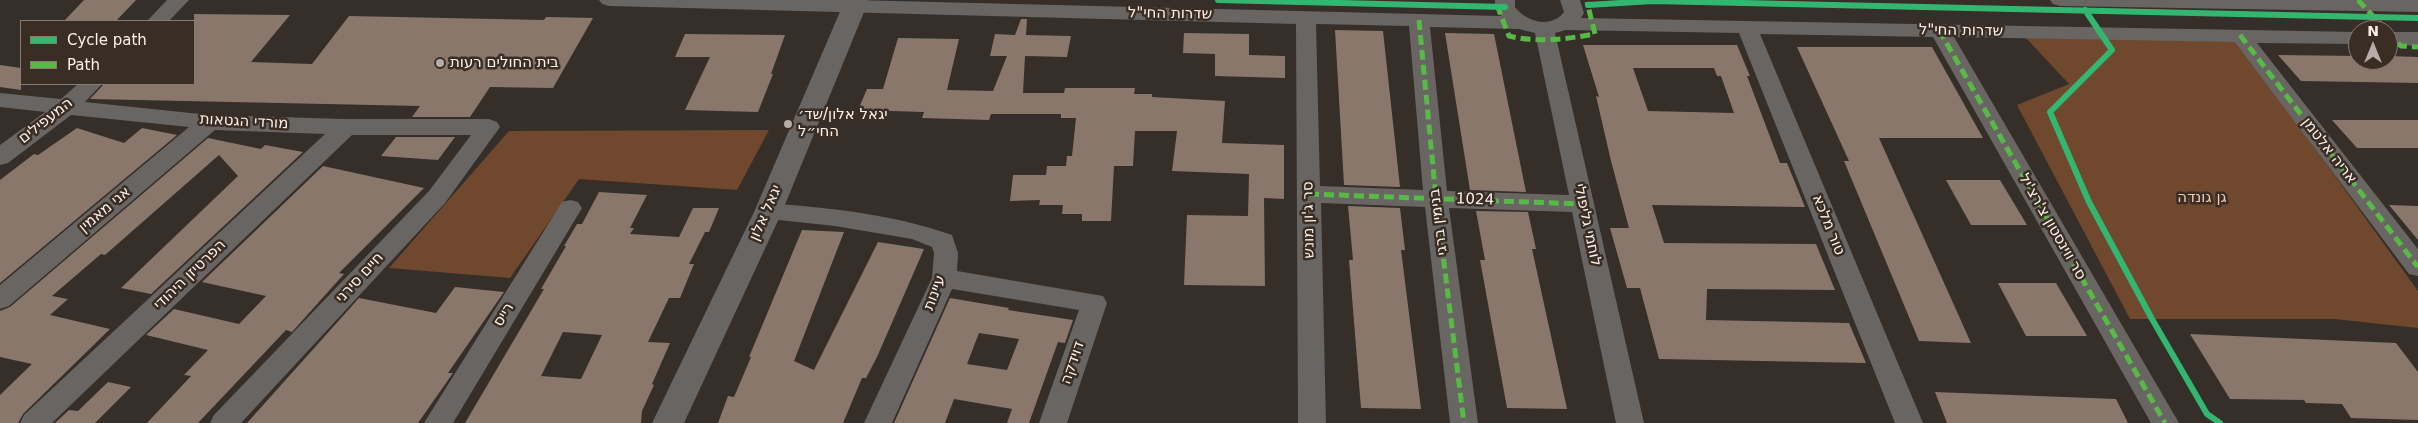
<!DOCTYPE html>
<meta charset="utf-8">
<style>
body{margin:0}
#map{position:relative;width:2418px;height:423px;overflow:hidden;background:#352e29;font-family:"DejaVu Sans",sans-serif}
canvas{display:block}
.legend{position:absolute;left:20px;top:20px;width:175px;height:65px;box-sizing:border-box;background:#3a2d24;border:1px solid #877c74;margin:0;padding:6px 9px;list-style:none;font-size:15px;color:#fbf2ec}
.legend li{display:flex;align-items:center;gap:10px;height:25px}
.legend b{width:25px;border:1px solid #877c74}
.north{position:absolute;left:2348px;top:20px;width:50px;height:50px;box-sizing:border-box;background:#3a2d24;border:1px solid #877c74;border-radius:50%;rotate:0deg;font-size:14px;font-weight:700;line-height:20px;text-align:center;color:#fbf2ec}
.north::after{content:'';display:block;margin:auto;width:18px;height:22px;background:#b6ada8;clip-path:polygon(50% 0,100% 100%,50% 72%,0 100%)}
</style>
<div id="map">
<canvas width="2418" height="423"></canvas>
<ul class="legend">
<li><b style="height:6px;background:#33b770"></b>Cycle path</li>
<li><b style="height:6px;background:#58b947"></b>Path</li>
</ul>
<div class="north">N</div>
</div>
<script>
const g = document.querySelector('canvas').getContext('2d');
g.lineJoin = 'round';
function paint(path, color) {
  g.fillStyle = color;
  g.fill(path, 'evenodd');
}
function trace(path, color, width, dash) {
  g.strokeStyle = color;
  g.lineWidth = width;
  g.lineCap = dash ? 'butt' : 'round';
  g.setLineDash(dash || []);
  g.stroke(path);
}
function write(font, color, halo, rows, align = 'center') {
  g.font = font + ' "DejaVu Sans","Noto Sans Hebrew",sans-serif';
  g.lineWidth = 5;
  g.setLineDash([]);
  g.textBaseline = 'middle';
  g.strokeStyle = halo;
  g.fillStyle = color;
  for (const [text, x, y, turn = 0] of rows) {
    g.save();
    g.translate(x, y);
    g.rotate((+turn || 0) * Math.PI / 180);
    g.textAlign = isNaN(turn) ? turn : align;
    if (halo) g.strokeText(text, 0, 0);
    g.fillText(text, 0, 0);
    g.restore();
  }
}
paint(new Path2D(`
 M2026,38L2236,39L2418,291V328L2334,319H2130L2017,105L2069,84Z
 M769,130L737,190L579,179L510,278L389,268L509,131Z`), '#6f482e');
paint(new Path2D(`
 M84,0H136L116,21H64Z
 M194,14L290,15L251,62L312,64L349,16L544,20L546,17L593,18L553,88L490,87L470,117H412L420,106L90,99L104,84H194Z
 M1021,19H1027L1026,35L1071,36L1067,57L1025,56L1023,93H1064L1065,88H1135L1134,94H1152V97L1225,101L1222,143L1284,145V199L1264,198L1265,286L1184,285L1187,215L1248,216L1249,174L1172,171L1177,131H1135L1133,166H1114L1111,221H1082V214H1062L1063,205H1039L1040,200L1010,201L1013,175H1046L1047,166H1066L1067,156H1072L1076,118H1061V114H991L989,120L922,118L924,112L858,110L867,89H883L898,38L959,39L947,90L993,91L1007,56H990L995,34L1015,35Z
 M1335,30L1383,31L1400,187L1344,185Z
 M1184,33L1249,34V55L1285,56V78L1215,76V54L1183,53Z
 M1445,33L1494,34L1526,192L1470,190Z
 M685,34L785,35L771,74H773L758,112L685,110L710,57H675Z
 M1583,45H1737L1750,76H1747L1780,163H1787L1805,207L1652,205L1664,243L1816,244L1835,290L1707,289L1706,320L1849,323L1866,363L1659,359L1640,288H1627L1610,228H1629L1611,161L1596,96L1599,97ZM1633,68H1714L1717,76H1721L1734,113L1648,111Z
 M1797,47H1932L1983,138H1879L1971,343L1919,341L1844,161H1849Z
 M2278,55L2358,56V60H2388V56L2418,57V83L2301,81Z
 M0,65L21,68V90L0,87Z
 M2332,120H2418V148H2357Z
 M77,128L124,143L142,128L177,135L0,283V180L34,154L38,155Z
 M396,137H455L438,160L381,156Z
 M208,138L261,149L265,145L303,152L151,294L121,288L238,176L219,155L105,255L101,254L52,296L68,299L50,315L110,329L23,414L18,423H0V395L32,364L0,357V311L10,307Z
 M323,166L424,188L339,273L344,274L292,332L286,330L198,423H147L191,376L184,375L208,350L146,335L174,309L239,324L266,296L202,282Z
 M1946,180H2000L2027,225H1971Z
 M599,192L647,195L630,228H634L630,234L679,237L693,208H719L709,232H705L689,264H694L680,298H669L648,342L670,343L652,384L654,385L642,411L641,423H465L544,289H541L566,246H564L577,224H582ZM563,332L602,335L581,379L541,376Z
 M2389,205L2418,206V240Z
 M1348,206L1400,208L1405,250H1401L1421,409L1361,408L1349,260H1353Z
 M1476,211L1528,212L1536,249H1532L1567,409L1507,408L1480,260H1485Z
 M802,230L844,232L794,361L814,370L878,242L924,249L877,357L866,378H862L843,423H718L728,396L734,397L751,357H749Z
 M1998,283H2056L2087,336H2026Z
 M455,287L504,292L448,373H453L418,423H247L359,298L436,313Z
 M950,298L1009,308L1008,310L1073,320L1065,343L1058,342L1029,423H1007L1012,409L954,399L945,423H894ZM979,333L1019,339L1007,370L967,364Z
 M2190,334L2396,343L2418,372V420L2351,418L2342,404L2306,403L2304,400L2230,399Z
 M108,382L131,387L95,423H55L69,410L78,411Z
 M1935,392L2116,399L2128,423H1947Z`), '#89776c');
paint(new Path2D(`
 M167,0H189L169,21H147Z
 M599,0H853L1501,16L1495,7V0H1515V7C1526,22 1551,29 1564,12L1560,0H1580L1584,13L1581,18L2358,32V44L2257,43L2418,249V276L2409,274L2235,42L1954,37L2179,423H2151L1933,37L1760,34L1923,423H1895L1739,33L1566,30L1555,33L1644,423H1616L1572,212L1449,208L1478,423H1450L1425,207L1321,203L1326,423H1298L1296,24L609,6L602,4ZM1316,24L1409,26L1423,190L1320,186ZM1430,27L1519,29L1535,33L1569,195L1447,191Z
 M2050,0H2418V12L2060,6L2053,4Z
 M2388,32H2418V46L2388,44Z
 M78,84H102L85,102L210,115L346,119H489L497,122L500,127L445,203L241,423H210L214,415L429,191L471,135H352L52,423H20L24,415L325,134L215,130L9,306L0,309V285L189,127L71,115L8,163L0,165V145L45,112L0,107V93L61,99Z
 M570,200L578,202L582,208L453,423H424L562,202Z
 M768,203C831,208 892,214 952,235L958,253L957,271L1103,296L1107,303L1067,423H1039L1079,310L952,289L892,423H864L932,278L934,253L932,247L912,239L835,226L760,218L756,212L760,206Z`), '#686563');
paint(new Path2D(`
 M845,0H869L782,212L684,423H652L754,212Z`), '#686563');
trace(new Path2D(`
 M2358,0L2386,30
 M1497,5L1509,36C1538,43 1566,39 1595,34L1587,2
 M1419,20L1436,199L1464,423
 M1939,30L2165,423
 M2388,32L2401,46L2418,47
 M2240,35L2418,267
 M1309,194L1582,204`), '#58b947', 5, [10, 5]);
trace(new Path2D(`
 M1218,0L1505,7
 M1588,5L1653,1L2418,18
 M2085,10L2112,50L2050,112L2089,202L2152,319L2207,414L2220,423`), '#33b770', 6);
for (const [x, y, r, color] of [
 [440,63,5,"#b6ada8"],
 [788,124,5,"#b6ada8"]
]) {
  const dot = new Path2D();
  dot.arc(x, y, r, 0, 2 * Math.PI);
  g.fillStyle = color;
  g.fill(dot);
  trace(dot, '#3a2d24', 2);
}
write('15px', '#fbf2ec', '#3a2d24', [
 ["שדרות החי\"ל",1170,14,1],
 ["שדרות החי\"ל",1961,31,1],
 ["המעפילים",46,121,-38],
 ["מורדי הגטאות",244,122,3],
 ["אריה אלטמן",2329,151,52],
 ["1024",1475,200,2],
 ["אני מאמין",105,210,-40],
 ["יגאל אלון",766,213,-66],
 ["סר ג'ון מונש",1309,220,-91],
 ["בנימין ברגי",1439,222,-97],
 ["לוחמי גליפולי",1587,225,78],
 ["טור מלכא",1828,225,68],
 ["סר ווינסטון צ'רצ'יל",2052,227,60],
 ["הפרטיזן היהודי",190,275,-44],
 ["חיים סירני",360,278,-47],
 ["עיינות",935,293,-69],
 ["רייס",504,315,-58],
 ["דוידקה",1073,363,-71]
]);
write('15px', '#fbf2ec', '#3a2d24', [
 ["בית החולים רעות",450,63],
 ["יגאל אלון/שד׳",798,115],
 ["החי״ל",798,132]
], 'left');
write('15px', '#f2cab1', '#3a2d24', [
 ["גן גונדה",2202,198]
]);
</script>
